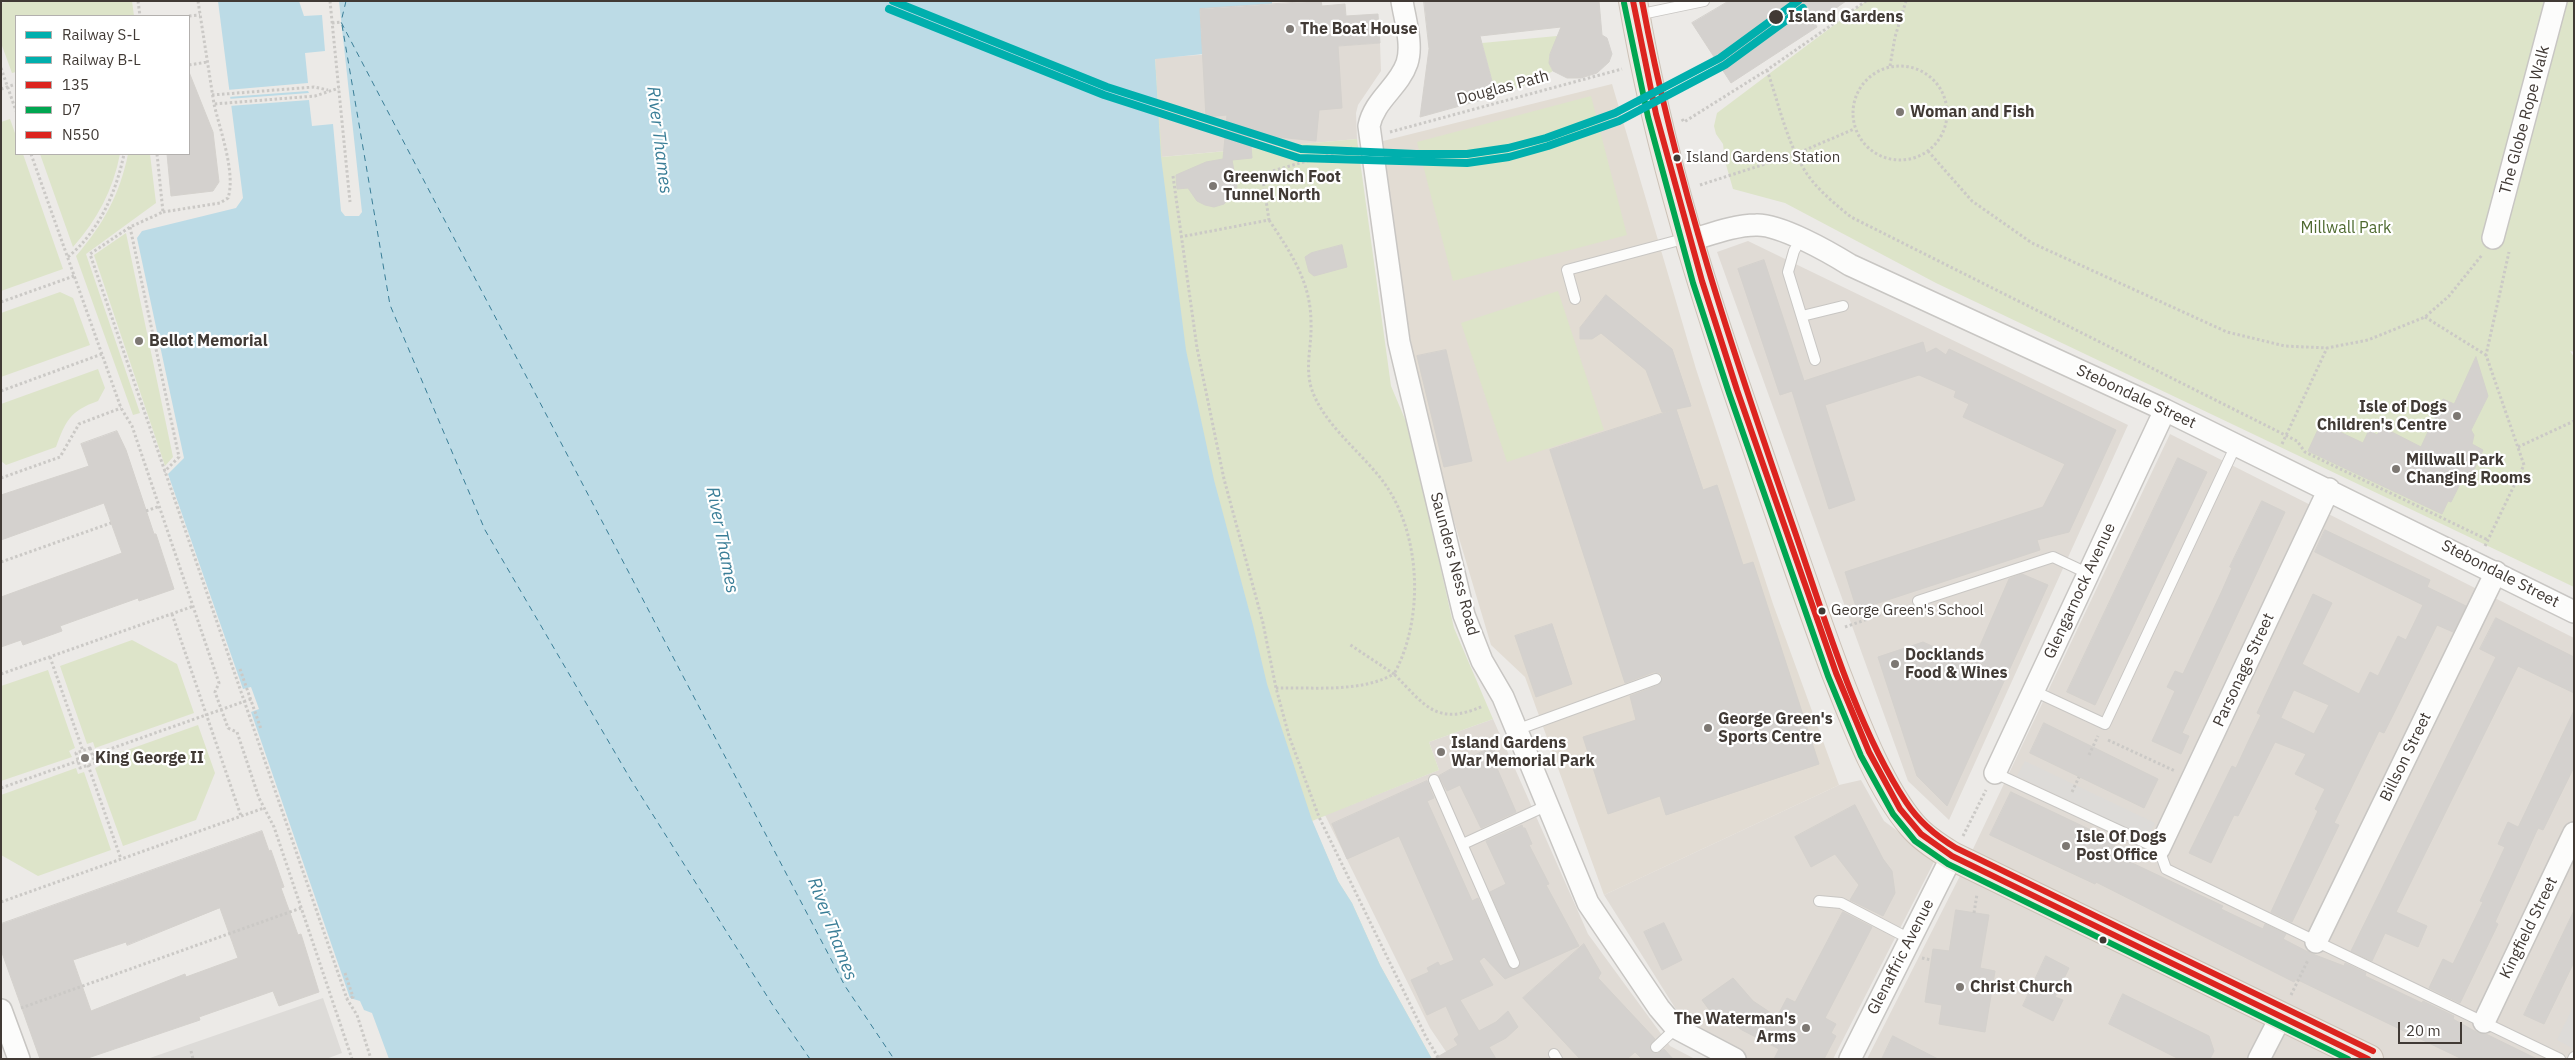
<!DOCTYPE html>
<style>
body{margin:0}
#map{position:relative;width:2575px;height:1060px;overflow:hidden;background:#eceae7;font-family:"IBM Plex Sans",sans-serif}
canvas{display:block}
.frame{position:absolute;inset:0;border:2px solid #413a35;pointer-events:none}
.legend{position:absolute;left:15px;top:15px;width:175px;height:140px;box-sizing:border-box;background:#fff;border:1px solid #b3b0ae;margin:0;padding:6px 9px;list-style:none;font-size:15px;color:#413a35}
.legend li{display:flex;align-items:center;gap:10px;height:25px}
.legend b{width:25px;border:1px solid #b3b0ae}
.scale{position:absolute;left:2398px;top:1022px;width:64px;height:22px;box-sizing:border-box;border:2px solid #413a35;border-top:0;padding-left:6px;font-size:15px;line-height:18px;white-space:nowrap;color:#413a35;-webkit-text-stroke:4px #fff;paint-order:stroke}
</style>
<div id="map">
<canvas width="2575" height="1060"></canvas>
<div class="frame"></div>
<ul class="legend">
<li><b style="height:6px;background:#00afad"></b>Railway S-L</li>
<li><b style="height:6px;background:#00afad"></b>Railway B-L</li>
<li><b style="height:6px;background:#dc241f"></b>135</li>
<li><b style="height:6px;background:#00a651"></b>D7</li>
<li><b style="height:6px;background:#dc241f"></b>N550</li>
</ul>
<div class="scale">20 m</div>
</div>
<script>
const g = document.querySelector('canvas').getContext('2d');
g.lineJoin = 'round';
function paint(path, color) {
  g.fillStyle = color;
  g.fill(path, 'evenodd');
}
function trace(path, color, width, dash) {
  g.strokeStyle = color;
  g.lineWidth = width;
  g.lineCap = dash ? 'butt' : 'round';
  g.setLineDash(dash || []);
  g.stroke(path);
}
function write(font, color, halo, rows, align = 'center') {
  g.font = font + ' "IBM Plex Sans",sans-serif';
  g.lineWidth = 4.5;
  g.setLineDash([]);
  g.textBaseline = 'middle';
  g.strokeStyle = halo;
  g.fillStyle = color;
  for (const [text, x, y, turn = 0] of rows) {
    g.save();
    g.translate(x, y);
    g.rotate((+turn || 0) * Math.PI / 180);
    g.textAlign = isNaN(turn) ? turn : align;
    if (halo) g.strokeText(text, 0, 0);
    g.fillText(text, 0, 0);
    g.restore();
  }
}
paint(new Path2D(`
 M1380,43L1381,71L1358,105L1356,113L1357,139L1161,157L1155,58Z
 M1748,241L2128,425L1949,820L1908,781L1717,252Z
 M2170,434L2574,638V1059H1867L1964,868Z
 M1493,719L1588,934L1670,1046L1695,1059H1451L1430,1028L1325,815L1439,770L1429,742Z
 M1861,780L1884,821L1915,844L1937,856L1833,1059H1743L1684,1022L1604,895L1839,785Z`), '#e0dbd5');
paint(new Path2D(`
 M1612,84L1696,369L1773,604L1839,785L1604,895L1525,677L1491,645L1439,471L1414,358L1402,291L1383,141Z`), '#e2dcd3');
paint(new Path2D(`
 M13,1H132L134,16H16V72L12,73L1,43V3Z
 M1866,1H2574V352L2570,351L2574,357V587L1936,283L1785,203L1733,189L1725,161L1723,144L1716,134L1714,126L1717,113Z
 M1557,36C1559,49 1543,51 1553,71L1534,82L1496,96L1482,43Z
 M1155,58L1162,157L1357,139L1391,386L1410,431L1454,628L1493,719L1429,742L1439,770L1312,821L1338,881L1352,903L1380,965L1432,1059H1344L1103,358Z
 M1591,96L1627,235L1453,281L1417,142Z
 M10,119L16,136V154H23L63,269L1,291V122Z
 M40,154H120C113,190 97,220 73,247Z
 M128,154H150L156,203L86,254L140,413L133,415L76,256C103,225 120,194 128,154Z
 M126,233L173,457L165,466L94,255Z
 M1558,291L1604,430L1507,462L1461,323Z
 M60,292L73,298L90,345L1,377V313Z
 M98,369L105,388L98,401C69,411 65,423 56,447L6,465L1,461V404Z
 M132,640L177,664L194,713L95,748L93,742L87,744L60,666Z
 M48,670L75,748L69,751L72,757L1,781V686Z
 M198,725L215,773L196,820L123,846L95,768L101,765L99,760Z
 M76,768L78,774L84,772L111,850L38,876L1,855V795Z`), '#dde4c9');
paint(new Path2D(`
 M2025,761L2155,823L2148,838L2017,776Z
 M323,998L342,1053L326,1059H147Z
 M2574,1005V1049L2557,1040Z`), '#dddbd8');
paint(new Path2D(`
 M218,1H1272V4L1200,9L1203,54L1155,59L1161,157L1186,350L1214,480L1253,625L1267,684L1312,820L1338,881L1352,903L1380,965L1432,1059H389L372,1013L364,1010L360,1001L350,998L251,712L259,709L251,687L243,689L168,474L184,458L137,238L142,231L236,208L243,198Z`), '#bcdbe6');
paint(new Path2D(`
 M299,1H339L362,212L359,216H345L341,211L333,124L312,126L309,100L229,106L228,99L309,93L308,91L228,97L227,90L308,83L305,53L325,51L322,15L304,16Z`), '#eceae7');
trace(new Path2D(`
 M346,1L341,22L845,986L894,1059
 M342,25L390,305L485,530L631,780L772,1004L810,1059`), '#3a7e97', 1, [6, 5]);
const building = new Path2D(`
 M1321,1L1322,6L1345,4L1346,16L1378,14L1380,43L1338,46L1342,108L1319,110L1316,141L1250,134L1252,158L1232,160L1237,187L1224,204L1214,207L1205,205L1197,201L1188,188L1177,189L1176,175L1206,162L1223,159L1227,115L1206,117L1200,9Z
 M1424,1H1599L1602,35L1607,38L1612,54L1609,62L1597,73L1581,78H1567L1553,71L1549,63L1550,54L1561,27L1480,36L1496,96L1420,117L1429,49Z
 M1729,1H1846L1815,23L1817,27L1731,83L1692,23Z
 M189,72L213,132L219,182L213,191L171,196L167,154H189Z
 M1342,245L1347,267L1314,276L1309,272L1305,257L1311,253Z
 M1764,260L1804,381L1923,342L1926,353L1936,348L1946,355L1949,349L2116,430L2069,532L2037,540L2040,550L1857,610L1845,572L2043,507L2065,464L1963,417L1969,404L1954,397L1956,391L1919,375L1825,405L1855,500L1829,509L1792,391L1780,395L1738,269Z
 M1606,295L1672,349L1691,406L1662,412L1646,370L1601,333L1592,339H1580V328Z
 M1446,350L1472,461L1444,467L1417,356Z
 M2476,357L2488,396L2471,430L2474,435L2472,444L2483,450L2469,481L2463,478L2451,502L2448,501L2442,514L2308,451L2321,423L2363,443L2369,430L2377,435L2382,427L2421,447L2443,399L2454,404Z
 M1676,409L1703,490L1717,485L1743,565L1753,562L1819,764L1666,815L1660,796L1608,814L1583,737L1636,720L1630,696L1659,685L1663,677L1660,673L1654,672L1625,683L1550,450Z
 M117,431L126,450L154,534H156L174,589L139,601L138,598L60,626L62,631L23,645L21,640L1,647V597L122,553L104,503L1,540V495L89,466L81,444Z
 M2178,458L2207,472L2095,705L2067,692Z
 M2262,501L2285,512L2182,733L2189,736L2181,754L2152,741L2175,691L2167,687L2175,671L2183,674L2221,593L2232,568L2230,567Z
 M2325,530L2430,580L2427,587L2466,606L2453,632L2437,625L2394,713L2384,733L2379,731L2334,823L2339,825L2292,922L2271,912L2318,811L2315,809L2325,789L2295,774L2306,754L2275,742L2238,816L2234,815L2211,863L2189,853L2232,766L2236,768L2248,742L2261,715L2257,713L2313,594L2332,603L2302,664L2359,694L2370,672L2378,676L2398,636L2406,640L2423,605L2315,552ZM2294,690L2329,705L2314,734L2281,718Z
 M2022,574L2048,585L1947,806L1917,776L1878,657L1923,642L1972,664L2009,579Z
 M2496,618L2574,657V693L2518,666L2396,912L2427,926L2418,947L2385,933L2372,961L2351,951L2496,657L2480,649Z
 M1552,624L1572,684L1536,697L1515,636Z
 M2574,711V767L2543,830L2538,828L2495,922L2498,924L2460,1003L2429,988L2443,959L2453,964L2483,902L2480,901L2505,847L2498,844L2508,822L2518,827Z
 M2044,723L2158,779L2144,808L2030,753Z
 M1492,746L1501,764L1496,766L1516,812L1481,828L1460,785L1447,791L1439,776Z
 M1427,781L1434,798L1427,801L1472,901L1478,898L1510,968L1517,969L1520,961L1490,892L1506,884L1486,841L1522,825L1523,828H1525L1532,844L1529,845L1549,884L1546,885L1579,946L1505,979L1484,957L1479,961L1493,985L1460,1000L1479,1031L1496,1022L1508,1011L1518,1027L1506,1038L1489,1047L1496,1059H1434L1458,1045L1454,1039L1459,1035L1446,1006L1427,1015L1411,980L1429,972L1427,968L1438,962L1440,966L1454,960L1399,836L1347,859L1332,824Z
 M2011,792L2116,842L2111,853L2223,906L2221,909L2263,929L2265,924L2286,934L2283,939L2310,953L2344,966L2345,963L2366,973L2365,976L2422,1003L2423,1001L2454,1016L2453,1019L2478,1033L2486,1034L2537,1059H2462L2296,979L2294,982L2096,882L2095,884L1990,835Z
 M1855,805L1883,859L1892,871L1895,893L1883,916L1850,900L1859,885L1835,854L1811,867L1795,837Z
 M262,831L269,851L271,850L284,887L281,888L298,935L301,934L319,992L279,1006L273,991L199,1017L200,1020L85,1059H40L1,950V924ZM220,908L238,958L186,977L185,974L91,1011L73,960L126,942L127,945Z
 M1956,910L1989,915L1980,968L1995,971L1985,1032L1939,1024L1942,1005L1925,1002L1933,949L1949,951Z
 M2574,911V962L2544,1024L2524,1015Z
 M1843,912L1872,927L1825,1018L1836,1024L1831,1033L1836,1036L1824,1059H1774L1779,1049L1742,1030L1730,1021L1729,1023L1717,1011L1713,1015L1702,1000L1733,978L1753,1001L1777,1017L1787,998L1795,1002Z
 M1664,923L1682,960L1662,970L1644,932Z
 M1584,944L1601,973L1598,978L1655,1039L1650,1045L1651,1051L1657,1054L1664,1049L1673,1059H1642L1635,1052L1627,1059H1580L1523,998Z
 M2046,956L2069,968L2055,997L2063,1000L2053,1021L2023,1006Z
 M2123,994L2209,1036L2214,1051L2210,1059H2179L2109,1024Z
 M1893,1036L1938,1059H1882Z`);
paint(building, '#d4d1ce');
trace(building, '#d4d1cd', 1);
const lane = new Path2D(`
 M1637,15L1704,1
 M1800,240L1794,251L1788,272L1815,360
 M1575,299L1567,270L1687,238
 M1802,316L1843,306
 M1918,601L2053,557L2087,573
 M2034,691L2105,724L2236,445
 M1516,730L1656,679
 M1995,773L2159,849L2166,869L2560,1059
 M1434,780L1514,963
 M1463,844L1548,805
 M1819,901L1841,903L1910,939
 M1656,1047L1676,1028
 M1554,1054L1557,1059
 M2573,1059L2574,1057`);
const street = new Path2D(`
 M1402,1C1405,20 1413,45 1407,63C1399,87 1374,100 1369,126L1399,342L1464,615L1482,661L1503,697L1588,903L1659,1008L1676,1028L1735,1059
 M2493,238L2556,1
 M1688,241C1709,235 1734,225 1756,225C1780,224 1829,252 1850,265L2165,410L2574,612
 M1995,773L2165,410
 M2159,849L2329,489
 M2316,942L2496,572
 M1,1010L19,1059
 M2484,1022L2574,833
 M1850,1059L1952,856
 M2259,1059L2275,1028`);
const primary = new Path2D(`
 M1633,1C1659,154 1705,299 1756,445C1782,521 1808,598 1836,673C1855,721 1879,786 1912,825C1923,838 1937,847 1952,856L2369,1059`);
trace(lane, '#c8c6c3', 12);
trace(street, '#c8c6c3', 24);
trace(primary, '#ccc2b7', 30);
trace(new Path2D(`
 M138,1L140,16
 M198,1L214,104L315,96L339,88
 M330,1L350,202
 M189,16L200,15
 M332,23L341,22
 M189,65L207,62
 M1853 113a47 47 0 1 1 94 0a47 47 0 1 1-94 0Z
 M1890,66L1895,37L1906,1
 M1,68L16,111
 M1767,70C1779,104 1787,144 1807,174C1819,191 1835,204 1851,217L2297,441L2305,452L2488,540
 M1,89L16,84
 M212,95L314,87L328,90
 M1682,119L1684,122L1767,70L1866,1
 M1390,132L1622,69
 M1928,151L1972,201L2032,243L2227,332L2285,346L2327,348L2368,340L2425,317L2449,296L2482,255
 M31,154L121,408L132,426L219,683L215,692L228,728L237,732L259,798L274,827L352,1059
 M157,154L163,212L130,227L90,254L347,999L357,1015L371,1059
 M1173,176L1197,348L1224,479L1263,623L1276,688L1289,736L1319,817L1426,1037L1439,1059
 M1234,179L1262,174L1352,148
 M1700,185L1796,154L1854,129
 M163,212L220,203L228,198C236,173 220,130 214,104
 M1269,220C1291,253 1311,282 1311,323C1312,345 1305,364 1311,387C1322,423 1359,450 1382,480C1421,531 1425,618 1394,674C1425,705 1436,727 1483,706
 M130,227L179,457L164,472
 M1180,237L1269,220L1262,174
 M68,257C99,231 116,193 124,154
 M1,302L74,276
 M2425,317L2486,355
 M1,391L102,354
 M2282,444L2327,348
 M2518,447L2574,421
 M1,478L60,457L79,424L121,408
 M146,511L160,506
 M2485,546L2524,465L2486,355L2509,252
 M1,562L111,523
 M172,614L241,816
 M1845,627L1905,606
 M50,657L83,751
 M240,669L261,729
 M1,674L194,606
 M1276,688C1314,687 1360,693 1394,674L1349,644
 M2108,740L2175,771
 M90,748L95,763L80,768L76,753Z
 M93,755L251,699
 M2089,755L2098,736
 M88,765L121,859
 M1,788L78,761
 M2072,792L2079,777
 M1963,836L1986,790
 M1,902L264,808
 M1974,913L1977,894
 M1922,958L1931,960
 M345,973L353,997L347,999
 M2291,995L2308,960
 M21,1008L301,908
 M191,1051L193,1059`), '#cbc9c6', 3, [2.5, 2.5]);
trace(lane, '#fcfcfb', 10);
trace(street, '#fcfcfb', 21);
trace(primary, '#eee9e3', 28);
trace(new Path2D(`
 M1633,1L1656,114L1702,281L1737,390L1836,673L1869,752L1900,809L1921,834L1952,856L2368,1059`), '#dc241f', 6);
trace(new Path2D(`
 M1624,3L1648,117L1693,283L1729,393L1828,676L1861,756L1893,814L1915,841L1948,864L2348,1059`), '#00a651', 6);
trace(new Path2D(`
 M1642,1C1676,184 1735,359 1796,535C1825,620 1857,728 1906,802C1919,822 1936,836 1956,848L2373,1051`), '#dc241f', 6);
trace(new Path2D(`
 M893,1L1107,87L1301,149L1416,154H1467L1508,148L1546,138L1615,113L1720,58L1798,1`), '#00afad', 8);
trace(new Path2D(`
 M889,9L1104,95L1299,158L1467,163L1509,157L1548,146L1619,121L1725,65L1803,8`), '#00afad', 8);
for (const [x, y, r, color] of [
 [1776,17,8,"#413a35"],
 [1290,29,5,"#7d7873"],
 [1900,112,5,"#7d7873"],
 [1677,158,4.5,"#413a35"],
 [1213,186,5,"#7d7873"],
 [139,341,5,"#7d7873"],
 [2457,416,5,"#7d7873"],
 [2396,469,5,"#7d7873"],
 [1822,611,4.5,"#413a35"],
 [1895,664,5,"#7d7873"],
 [1708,728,5,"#7d7873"],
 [1441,752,5,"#7d7873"],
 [85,758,5,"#7d7873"],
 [2066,846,5,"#7d7873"],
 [2103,940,4.5,"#413a35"],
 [1960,987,5,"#7d7873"],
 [1806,1028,5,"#7d7873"]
]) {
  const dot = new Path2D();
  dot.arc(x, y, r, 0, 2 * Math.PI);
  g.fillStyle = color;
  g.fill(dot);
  trace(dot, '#fff', 2);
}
write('15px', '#413a35', '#fff', [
 ["Island Gardens Station",1686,158],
 ["George Green's School",1831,611]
], 'left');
write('bold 16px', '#413a35', '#fff', [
 ["Island Gardens",1788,17]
], 'left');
write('bold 16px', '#413a35', '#fff', [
 ["The Boat House",1300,29],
 ["Woman and Fish",1910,112],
 ["Greenwich Foot",1223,177],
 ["Tunnel North",1223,195],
 ["Bellot Memorial",149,341],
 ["Isle of Dogs",2447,407,"right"],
 ["Children's Centre",2447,425,"right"],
 ["Millwall Park",2406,460],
 ["Changing Rooms",2406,478],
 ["Docklands",1905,655],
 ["Food & Wines",1905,673],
 ["George Green's",1718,719],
 ["Sports Centre",1718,737],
 ["Island Gardens",1451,743],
 ["War Memorial Park",1451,761],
 ["King George II",95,758],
 ["Isle Of Dogs",2076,837],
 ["Post Office",2076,855],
 ["Christ Church",1970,987],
 ["The Waterman's",1796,1019,"right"],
 ["Arms",1796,1037,"right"]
], 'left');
write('16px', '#413a35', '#fff', [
 ["Douglas Path",1503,88,-15],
 ["The Globe Rope Walk",2525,120,-75],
 ["Stebondale Street",2136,397,25],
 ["Saunders Ness Road",1454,564,75],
 ["Stebondale Street",2500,574,27],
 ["Glengarnock Avenue",2080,591,-65],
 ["Parsonage Street",2244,670,-65],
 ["Billson Street",2406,757,-64],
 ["Kingfield Street",2529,928,-64],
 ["Glenaffric Avenue",1901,957,-63]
]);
write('16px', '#4f6a30', '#fff', [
 ["Millwall Park",2346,228]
]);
write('italic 18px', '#3a7e97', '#fff', [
 ["River Thames",659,140,83],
 ["River Thames",722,540,79],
 ["River Thames",832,929,69]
]);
</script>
